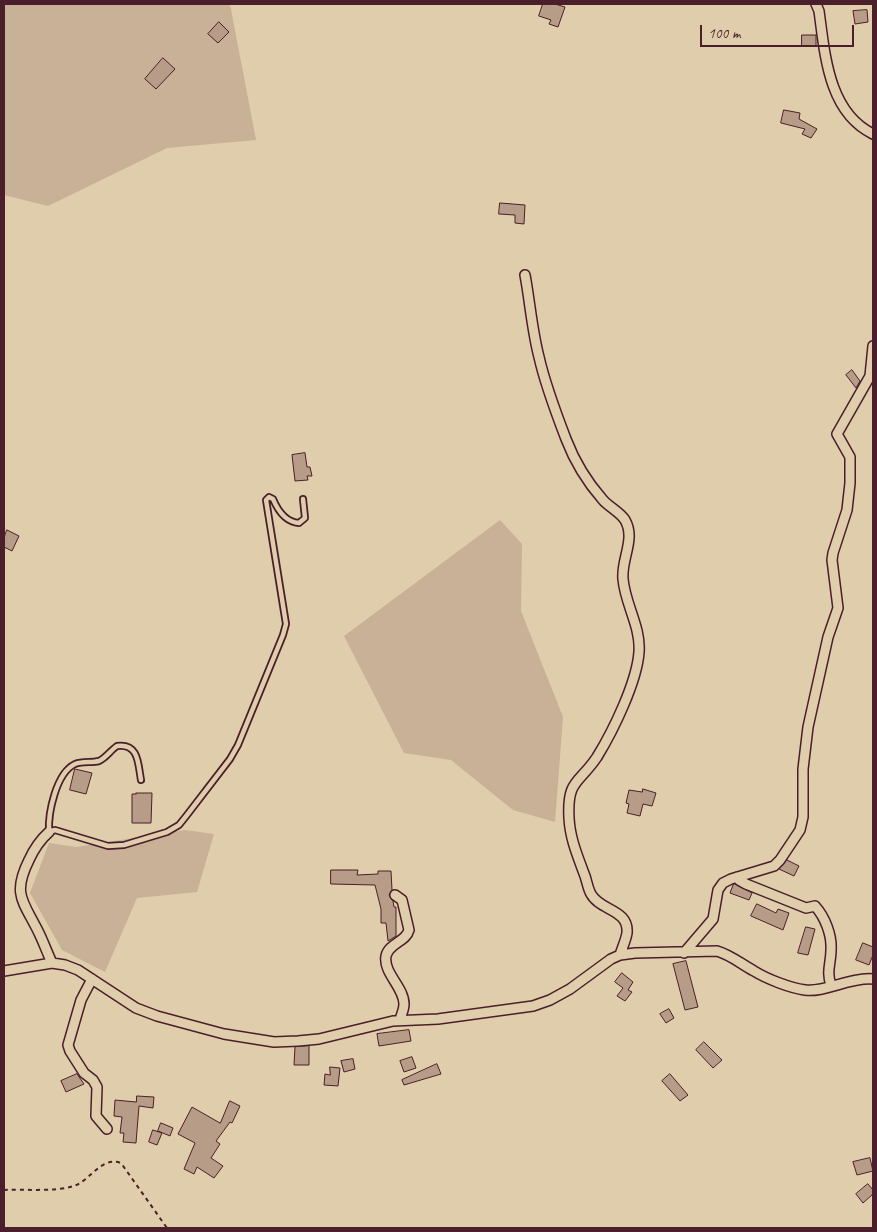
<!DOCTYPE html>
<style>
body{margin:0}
#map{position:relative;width:877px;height:1232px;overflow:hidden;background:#e0cdab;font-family:Caveat,sans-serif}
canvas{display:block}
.frame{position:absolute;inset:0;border:5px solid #4a1f2b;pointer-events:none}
.scale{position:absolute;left:700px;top:25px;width:154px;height:22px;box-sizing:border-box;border:2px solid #4a1f2b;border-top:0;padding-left:6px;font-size:15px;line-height:18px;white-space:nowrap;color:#4a1f2b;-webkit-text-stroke:4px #e0cdab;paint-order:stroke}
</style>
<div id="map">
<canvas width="877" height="1232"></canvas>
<div class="frame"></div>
<div class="scale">100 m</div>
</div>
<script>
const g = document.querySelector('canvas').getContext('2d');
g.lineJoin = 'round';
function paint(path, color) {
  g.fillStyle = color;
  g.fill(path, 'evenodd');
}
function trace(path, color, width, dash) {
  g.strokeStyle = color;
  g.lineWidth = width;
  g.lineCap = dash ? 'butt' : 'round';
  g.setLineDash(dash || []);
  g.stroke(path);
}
paint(new Path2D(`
 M4,4H230L256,140L167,148L48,206L4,195Z
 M500,520L522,544L521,611L563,717L555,822L513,810L451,760L404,753L344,636Z
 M185,830L214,834L197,892L137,898L105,972L62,950L30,893L49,843L76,847Z`), '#c8b196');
const building = new Path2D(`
 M543,4H555L565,7L558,27L549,24L551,20L539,16Z
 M867,10L868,22L855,24L853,11Z
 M219,22L229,32L218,43L208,34Z
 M802,35H816V46H802Z
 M163,58L175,69L156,89L145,79Z
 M784,110L800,113L799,119L817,129L811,138L802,134L805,129L781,123Z
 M500,203L525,205L524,224L515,223V215L499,214Z
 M852,370L860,381L856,388L846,375Z
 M305,453L307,467H310L312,476H307L308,480L295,481L292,455Z
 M7,530L19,536L12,551L4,547V538Z
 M75,769L92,773L86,794L70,790Z
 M643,789L656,793L652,806L643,804L640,816L627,813L629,804L626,803L629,790L642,792Z
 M136,793H152L151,823H132V794H136Z
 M787,860L799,866L794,876L779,869Z
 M331,870H358L357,875L378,874V871H391L392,890L389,895L393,901L394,907H396V936L388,941L386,923H381V909L375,885L331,884Z
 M735,884L752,893L749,900L730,893L733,885Z
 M757,904L776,913L778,909L789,913L783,930L751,916Z
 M806,927L815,929L808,955L798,953Z
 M863,943L873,947V955L869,965L856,960Z
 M686,961L698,1007L685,1010L673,964Z
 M622,973L633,982L628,990L632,992L625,1001L617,996L623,988L615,982Z
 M669,1009L674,1018L666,1023L660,1014Z
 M409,1030L411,1041L379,1046L377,1034Z
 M704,1042L722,1060L713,1068L696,1050Z
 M309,1046V1065H294L295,1047Z
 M412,1057L416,1068L404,1072L400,1061Z
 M353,1059L355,1069L344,1072L341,1061Z
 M437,1064L441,1074L404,1085L402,1080Z
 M330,1067L340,1068L338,1086L324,1085L325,1074L330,1075Z
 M77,1074L84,1084L66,1092L61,1081Z
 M670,1074L688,1095L680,1101L662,1081Z
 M137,1096L154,1097L153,1108L139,1106L136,1143L123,1142L124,1133H120L122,1117L114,1116L115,1100L136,1102Z
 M230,1101L240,1106L232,1123L230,1122L216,1141L220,1144L211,1158L223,1166L214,1178L197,1167L194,1174L184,1169L195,1143L178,1134L192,1107L220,1123Z
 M161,1123L173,1128L170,1136L158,1131Z
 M153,1130L162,1133L157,1145L149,1142Z
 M870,1158L873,1171L857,1175L853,1162Z
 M868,1184L873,1190V1194L863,1203L856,1194Z`);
paint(building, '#b79c87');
trace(building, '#4a1f2b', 1);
const lane = new Path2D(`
 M141,780C138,764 139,743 117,746C111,750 106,758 99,761C91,763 83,761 75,764C56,773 48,813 49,832L55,830L108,846L124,845L167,832L179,825L187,815L230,759L238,745L283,635L286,624L266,500L269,497L273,499C278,511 286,522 299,523L305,518L303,499`);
const street = new Path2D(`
 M816,4L819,11C825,54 828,112 873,134
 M525,275C530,302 532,330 539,357C545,384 556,413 566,439C574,460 588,483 603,500C609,507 620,512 625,520C636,539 621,559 623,579C625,604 641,627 639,652C637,682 613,731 597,757C579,784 567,779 569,818C570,839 578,857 585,876C587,882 588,889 591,894C600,911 629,909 627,933C626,940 622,948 620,955
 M49,832C40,840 34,849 29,860C12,894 23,901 38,931C43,941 47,952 52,963
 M737,877L739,880L746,884L806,908L815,906C825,917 832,935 831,950C831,964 826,971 831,985
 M395,895L402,900L409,930C406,942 389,943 386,956C383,973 404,987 404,1004C404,1010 401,1015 400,1020
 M684,953L713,919L718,890L723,883L731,879L774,866L780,860L800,830L803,817V769L808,727L828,637L838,608L832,560L833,553L847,510L850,483V457L837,434L870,376L873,346
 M4,971L52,963L65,965L78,970L136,1008L157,1016L224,1034L274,1042L298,1041L319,1039L393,1021L438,1019L533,1006L550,1000L570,989L611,959L620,955L635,953L717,951C731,955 741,964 754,971C767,979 790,988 805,990C824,993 850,977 873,979
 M92,979L81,1000L68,1045L70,1051L84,1073L93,1080L97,1087L96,1116L107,1129`);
trace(lane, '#4a1f2b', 8);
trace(street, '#4a1f2b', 12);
trace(new Path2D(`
 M4,1190C25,1189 54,1192 74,1186C91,1180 101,1156 121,1163L167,1228`), '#4a1f2b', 2, [4, 4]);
trace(lane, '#e0cdab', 4.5);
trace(street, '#e0cdab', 9);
</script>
